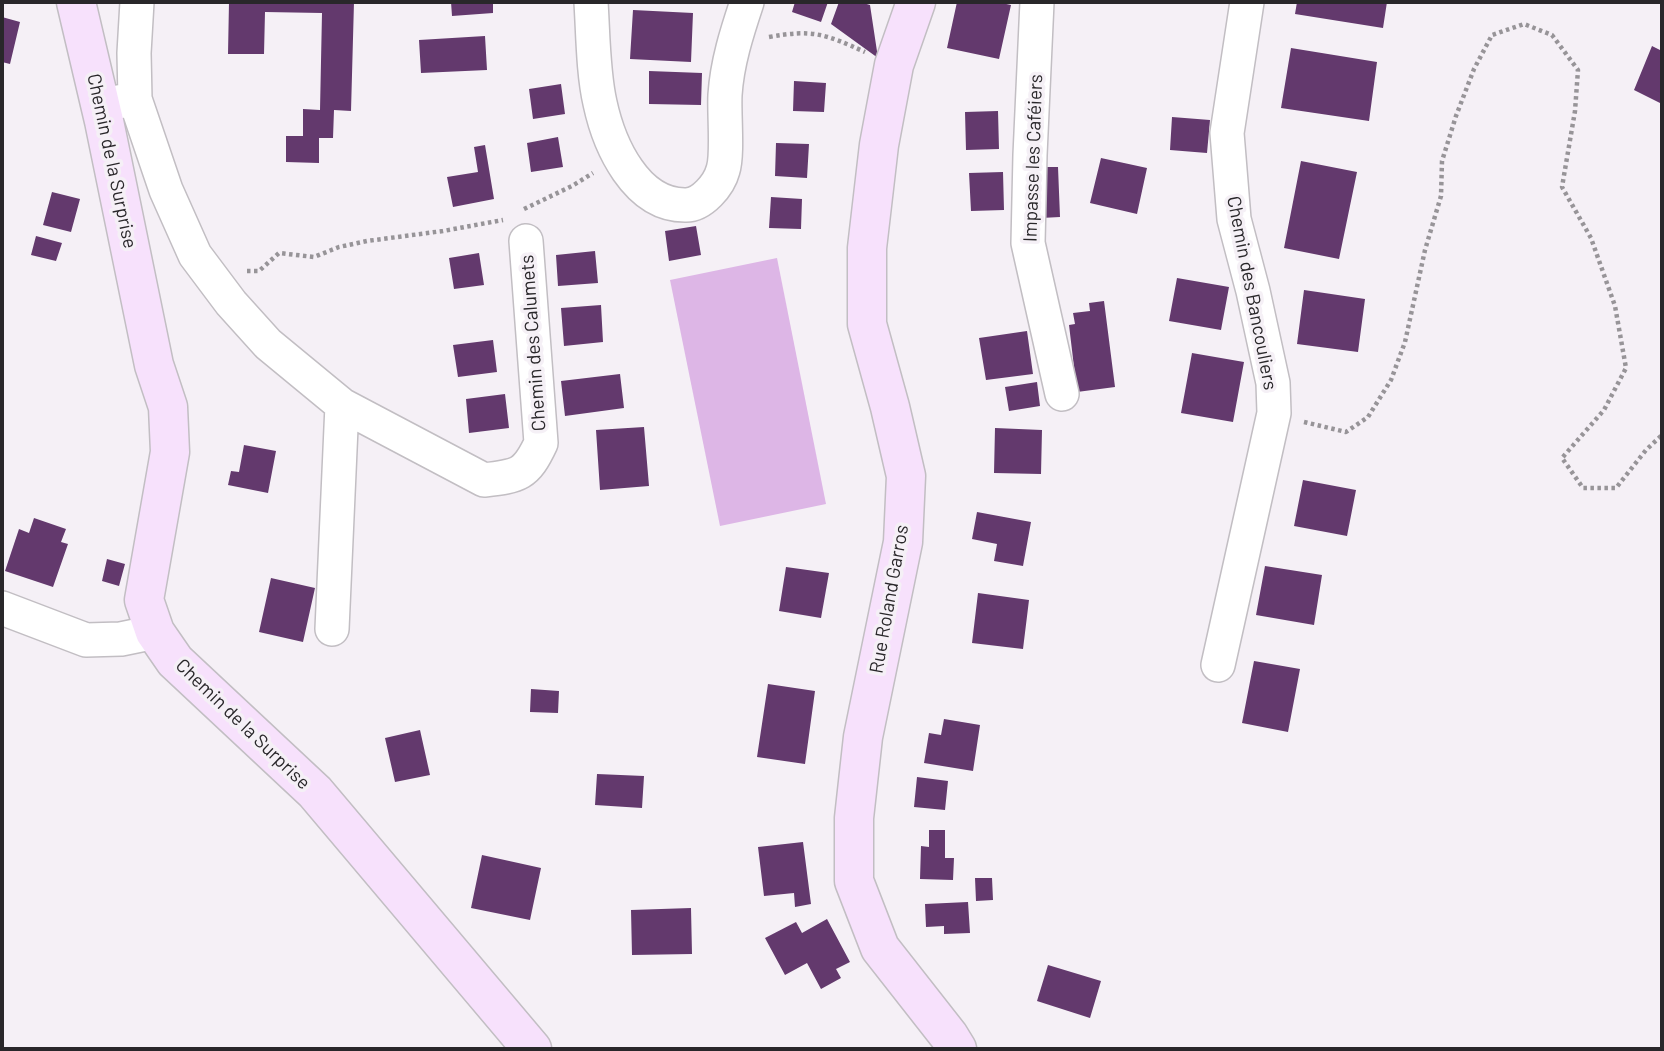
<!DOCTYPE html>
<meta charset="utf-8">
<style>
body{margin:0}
#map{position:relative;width:1664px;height:1051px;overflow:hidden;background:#f5f0f6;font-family:Barlow,sans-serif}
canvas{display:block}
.frame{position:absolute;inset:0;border:4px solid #29272a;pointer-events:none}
</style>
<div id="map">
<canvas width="1664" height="1051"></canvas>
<div class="frame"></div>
</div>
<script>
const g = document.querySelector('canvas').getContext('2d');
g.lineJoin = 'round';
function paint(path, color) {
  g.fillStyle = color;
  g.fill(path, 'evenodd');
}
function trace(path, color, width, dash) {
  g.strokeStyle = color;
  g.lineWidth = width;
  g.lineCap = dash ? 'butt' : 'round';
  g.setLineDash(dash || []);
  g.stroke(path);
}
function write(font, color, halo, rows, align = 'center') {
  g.font = font + ' Barlow,sans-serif';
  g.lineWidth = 7;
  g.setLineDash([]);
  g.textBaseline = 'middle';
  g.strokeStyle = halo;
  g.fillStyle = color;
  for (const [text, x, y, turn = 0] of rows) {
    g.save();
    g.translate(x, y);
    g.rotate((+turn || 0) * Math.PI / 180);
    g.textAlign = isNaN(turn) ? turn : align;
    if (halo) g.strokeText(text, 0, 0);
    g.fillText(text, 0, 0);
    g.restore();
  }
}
paint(new Path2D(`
 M777,258L826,504L720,526L670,280Z`), '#ddb6e6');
paint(new Path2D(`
 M229,2H354L351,111L334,110L333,138H319V163L286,162V136H303V109L320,110L322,13L265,12L264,54H228Z
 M451,2H493V13L452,16Z
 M795,2H828L821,22L792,12Z
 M839,2H860L870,5L878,58L831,24Z
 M957,2H997L1011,5L999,59L947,48Z
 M1297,2H1387L1383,28L1295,14Z
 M633,10L693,13L691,62L630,59Z
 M2,17L20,22L10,64L2,62Z
 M485,36L487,70L421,73L419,40Z
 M1652,46L1662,51V104L1634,90Z
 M1291,48L1377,62L1369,121L1281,108Z
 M649,71L702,73L701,105L649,104Z
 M794,81L826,83L824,112L793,111Z
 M561,84L565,114L533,119L529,89Z
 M998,111L999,149L966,150L965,112Z
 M1172,117L1210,120L1207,153L1170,150Z
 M558,137L563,167L531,172L527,143Z
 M776,143L809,144L807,178L775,176Z
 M485,145L494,199L453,207L447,177L478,172L474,147Z
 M1101,158L1147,168L1137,214L1090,203Z
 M1301,161L1357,172L1339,259L1284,248Z
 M1040,167H1058L1060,217L1041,218Z
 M1003,172L1004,210L971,211L969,173Z
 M52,192L80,199L71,232L43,225Z
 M771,197L802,199L801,229L769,228Z
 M696,226L701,255L669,261L665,231Z
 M36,236L62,243L56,261L31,255Z
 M595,251L598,283L558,286L556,255Z
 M479,253L484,285L454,289L449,258Z
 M1177,278L1229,287L1221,330L1169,321Z
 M1304,290L1365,299L1358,352L1297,344Z
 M1104,301L1115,387L1077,392L1069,325L1075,324L1073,313L1090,311L1089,303Z
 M601,305L603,342L564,346L561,308Z
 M1027,331L1033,374L986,380L979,338Z
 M493,340L497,372L458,377L453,345Z
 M1192,353L1244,362L1233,422L1181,413Z
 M620,374L624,408L565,416L561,381Z
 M1037,382L1040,406L1009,411L1005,387Z
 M505,394L509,428L469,433L466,399Z
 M644,427L649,486L600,490L596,430Z
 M995,428L1042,430L1041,474L994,473Z
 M244,445L276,451L268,493L228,485L231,471L239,472Z
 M1303,480L1356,490L1347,536L1294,526Z
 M977,512L1031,522L1023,566L994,561L997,544L972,539Z
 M34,518L66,529L61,542L68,544L53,587L5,571L19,529L29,533Z
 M107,559L125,564L119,586L102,581Z
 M1265,566L1322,575L1314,625L1256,615Z
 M786,567L829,573L821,618L779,611Z
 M271,578L315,588L303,642L259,632Z
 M978,593L1029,600L1023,649L972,643Z
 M1254,661L1300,669L1288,732L1242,723Z
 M768,684L815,691L805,764L757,757Z
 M531,689L559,691L558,713L530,712Z
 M944,719L980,725L973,771L924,763L929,733L941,735Z
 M420,730L430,775L395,782L385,738Z
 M597,774L644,776L642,808L595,805Z
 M917,777L948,781L945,810L914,807Z
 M929,830H945V858H954L953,880L920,879L921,846L929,847Z
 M803,842L811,904L795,907L794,893L764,896L758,847Z
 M482,855L541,868L530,920L471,908Z
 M975,878H992L993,900L976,901Z
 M968,902L970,933L944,934V926L926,927L925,904Z
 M691,908L692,954L632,955L631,910Z
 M827,919L850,962L836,969L841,978L821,989L807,963L785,975L765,938L796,922L802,933Z
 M1048,965L1101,981L1090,1018L1037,1001Z`), '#63396d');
const street = new Path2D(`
 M591,2C593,33 593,73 600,103C609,145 636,206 686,205C702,205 719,185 723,170C728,155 724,114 725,95C727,63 737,32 747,2
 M1037,2L1030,155L1028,243L1062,394
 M135,99L134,53L137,2
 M101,105L135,99L166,190L195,255L231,303L268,344L342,405L484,480C519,476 526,475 541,443L526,241
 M2,608L86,640L121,639L155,632
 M332,629L342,405
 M1218,665L1274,413L1273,383L1253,291L1234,219L1227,133L1247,2`);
const secondary = new Path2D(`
 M76,2L104,121L154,365L168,407L170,452L144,600L155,632L175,661L315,792L532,1049
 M916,2L894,65L879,145L867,248V324L890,407L906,476L903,542L863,737L854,818V881L880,948L949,1036L957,1049`);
trace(street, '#c2bec3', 36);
trace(secondary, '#c2bec3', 41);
trace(new Path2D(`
 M769,37C813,29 825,34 865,52
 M524,209L572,186L593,173
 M247,271H259L279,253L314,257L339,247L367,241L443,231L503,220
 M1304,422L1346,432L1368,417L1391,380L1405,342L1425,250L1441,196L1442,161L1456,116L1474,69L1492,35L1524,24L1552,35L1578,70L1575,111L1562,187L1591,238L1615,306L1626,368L1604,410L1562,458L1583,488H1616L1646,450L1662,435`), '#979498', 4.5, [3.5, 3.5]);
trace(street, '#fff', 33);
trace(secondary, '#f7e1fc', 38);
write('19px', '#29272a', '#f5f0f6', [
 ["Impasse les Caféiers",1033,158,-88],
 ["Chemin de la Surprise",112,161,78],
 ["Chemin des Bancouliers",1252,293,79],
 ["Chemin des Calumets",533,343,-94],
 ["Rue Roland Garros",889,599,-80],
 ["Chemin de la Surprise",243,724,44]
]);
</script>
